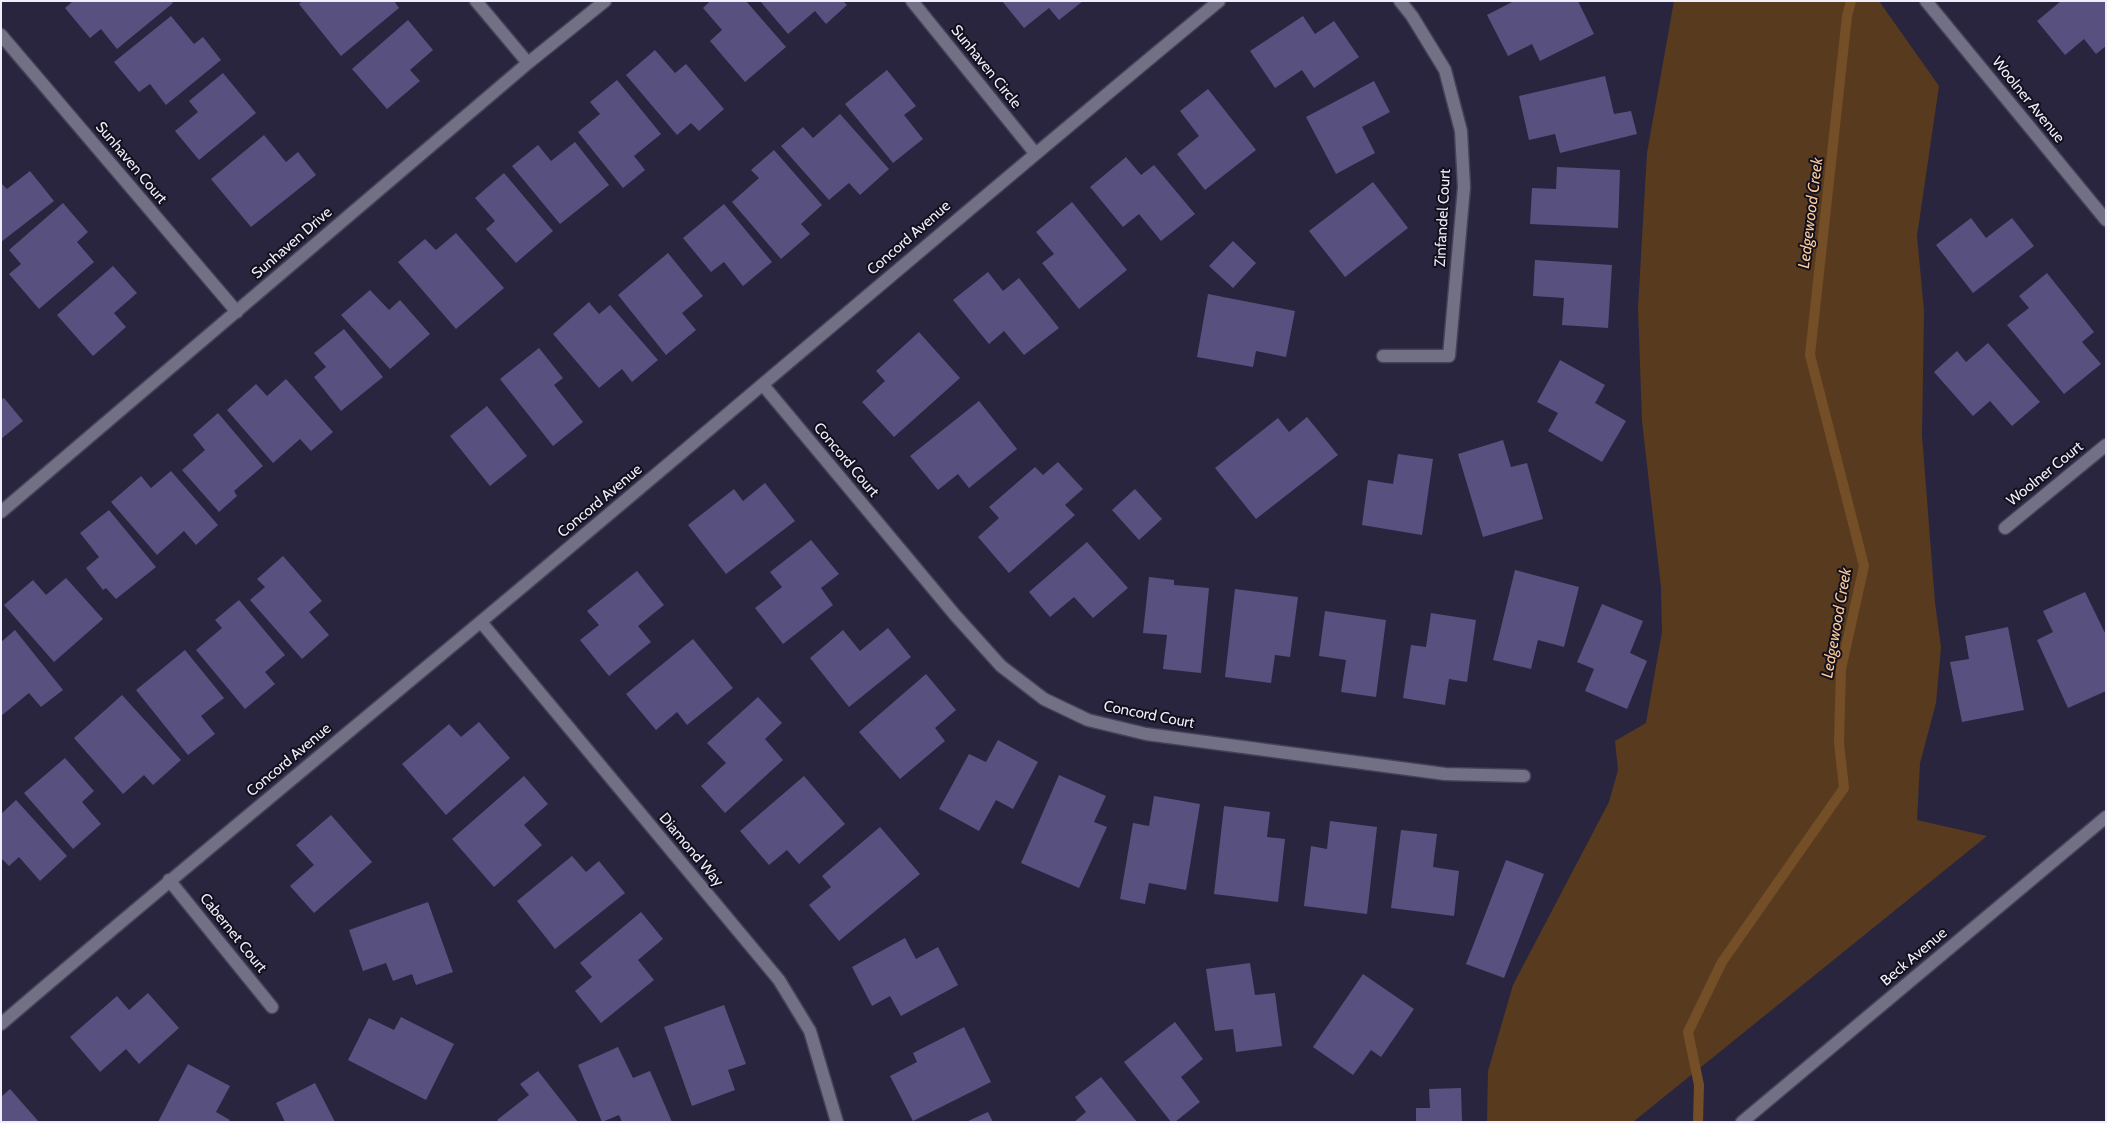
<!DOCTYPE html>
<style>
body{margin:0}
#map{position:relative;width:2107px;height:1123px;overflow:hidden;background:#29253f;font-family:Cabin,sans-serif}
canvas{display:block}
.frame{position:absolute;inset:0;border:2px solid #efeefc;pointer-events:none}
</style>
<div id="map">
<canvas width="2107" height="1123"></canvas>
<div class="frame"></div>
</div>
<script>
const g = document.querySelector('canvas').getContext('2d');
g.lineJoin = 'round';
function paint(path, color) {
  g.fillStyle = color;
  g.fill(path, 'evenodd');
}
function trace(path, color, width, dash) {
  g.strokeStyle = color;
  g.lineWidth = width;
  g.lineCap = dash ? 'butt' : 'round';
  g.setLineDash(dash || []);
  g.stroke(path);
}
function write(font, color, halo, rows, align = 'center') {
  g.font = font + ' Cabin,sans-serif';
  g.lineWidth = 4;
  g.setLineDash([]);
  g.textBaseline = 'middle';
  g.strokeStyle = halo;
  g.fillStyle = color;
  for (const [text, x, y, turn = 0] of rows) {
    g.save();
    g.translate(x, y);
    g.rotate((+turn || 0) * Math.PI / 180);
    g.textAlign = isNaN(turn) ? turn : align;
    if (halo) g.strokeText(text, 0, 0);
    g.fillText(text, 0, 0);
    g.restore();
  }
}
paint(new Path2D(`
 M1674,1H1879L1939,86L1917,236L1924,311L1922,435L1935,603L1941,647L1936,703L1920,763L1917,820L1987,836L1633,1122H1487L1488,1071L1513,985L1609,802L1618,770L1615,741L1646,723L1662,632L1661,587L1642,421L1638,308L1647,153Z`), '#583b1e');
trace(new Path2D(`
 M1698,1122L1699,1085L1688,1032L1722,962L1844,788L1839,743L1841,669L1864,566L1810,355L1847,16L1851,1`), '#744e27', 10);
paint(new Path2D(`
 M73,1H171L173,3L117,49L101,29L90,38L65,8Z
 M302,1H394L399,8L341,56L299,4Z
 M710,1H746L786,47L745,82L710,41L722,30L703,8Z
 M760,1H843L847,5L826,24L815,11L788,34Z
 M1002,1H1083L1059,20L1049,8L1024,28Z
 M1514,1H1578L1594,34L1540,61L1532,44L1508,56L1487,15Z
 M2061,1H2106V46L2096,54L2084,39L2065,55L2037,21Z
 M171,16L194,44L203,37L221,60L166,105L150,84L139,92L114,62Z
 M1303,16L1315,34L1334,21L1359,57L1314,88L1302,70L1275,88L1250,51Z
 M408,20L433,50L410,70L420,81L387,109L352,69Z
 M655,50L675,73L686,64L724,109L699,131L691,123L677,135L626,75Z
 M887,70L916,106L904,115L923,139L893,163L845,104Z
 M223,73L256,113L199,160L175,131L198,112L189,101Z
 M1605,76L1614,114L1631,111L1637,134L1560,153L1555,134L1529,140L1519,96Z
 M617,80L661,134L634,156L645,170L623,188L578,132L600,114L590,102Z
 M1374,81L1390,112L1362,127L1375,153L1336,174L1306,117Z
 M1208,89L1256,150L1205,190L1177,154L1199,136L1180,111Z
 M840,114L889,169L860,195L849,183L829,200L781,146L803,127L813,138Z
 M264,135L286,162L298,152L316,175L251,227L211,179Z
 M575,142L609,185L560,224L512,166L538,145L551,161Z
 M774,150L822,205L801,224L810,234L781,259L732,202L759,178L751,170Z
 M1126,157L1141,175L1154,165L1195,214L1161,241L1139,214L1123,227L1090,187Z
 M1557,167L1620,170L1618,228L1530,224L1532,188L1556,189Z
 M30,171L54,201L1,242V183L7,189Z
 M504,173L553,231L516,263L486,229L495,221L475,198Z
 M1373,182L1408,228L1345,277L1309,231Z
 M1072,202L1127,270L1079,309L1042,263L1054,254L1036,232Z
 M63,203L88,232L77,242L94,262L39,309L9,274L21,264L9,250Z
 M724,204L772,262L743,286L724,262L711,272L683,238Z
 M1971,218L1986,238L2012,218L2034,246L1973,293L1936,245Z
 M456,233L504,288L456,329L398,262L425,239L436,250Z
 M1233,241L1256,263L1233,288L1209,266Z
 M668,253L703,296L682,313L696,330L666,355L618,295Z
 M1535,260L1612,265L1608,328L1562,325L1564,298L1533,296Z
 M113,266L137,293L114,313L126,327L93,356L57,315Z
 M988,272L1003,291L1019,278L1059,328L1024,355L1004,331L989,344L953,300Z
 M2047,273L2094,332L2082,342L2101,364L2064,394L2007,325L2029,308L2019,296Z
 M370,290L389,310L400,300L430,334L390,369L341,315Z
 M1208,294L1295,311L1286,357L1256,351L1253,367L1197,357Z
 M589,302L599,314L610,305L658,360L632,382L622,369L599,388L553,334Z
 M344,329L383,377L341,411L314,377L326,367L314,353Z
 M919,332L960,378L894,437L862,402L885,381L876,371Z
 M1988,343L2040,402L2012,426L1990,401L1973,416L1934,372L1957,351L1966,362Z
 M539,348L563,378L554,385L583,422L553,446L500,379Z
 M1560,360L1605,385L1595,403L1626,421L1602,462L1548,431L1558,413L1537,402Z
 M286,379L333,432L311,451L300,439L273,463L227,410L256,384L267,396Z
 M4,398L23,421L1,439V400Z
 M979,401L1017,449L969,488L958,474L938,490L910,456Z
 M487,406L527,456L490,486L450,436Z
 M218,413L263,466L234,491L237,496L219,512L182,470L205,450L193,435Z
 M1307,417L1338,455L1256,519L1215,468L1278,418L1289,432Z
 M1503,440L1511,467L1527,463L1543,519L1483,537L1458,454Z
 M1398,454L1433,459L1422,535L1362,525L1368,480L1393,484Z
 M1058,462L1083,489L1065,505L1075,515L1009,573L978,537L999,518L989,507L1035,467L1043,475Z
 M171,471L218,525L196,545L184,531L157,555L111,502L141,476L151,488Z
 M765,483L795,521L726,574L688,525L734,489L743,501Z
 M1135,489L1162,519L1139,540L1112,510Z
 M109,510L156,567L116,599L106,588L103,590L86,568L99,557L80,533Z
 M811,540L839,574L821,588L833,605L783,644L755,608L782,587L770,572Z
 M1087,542L1128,588L1093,618L1074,597L1050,617L1029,592Z
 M283,556L322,601L309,612L329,635L302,659L250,600L265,587L257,579Z
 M1515,570L1579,587L1564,647L1538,640L1531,669L1493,660Z
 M637,571L664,605L638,626L651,642L609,676L580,640L599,625L587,611Z
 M1149,577L1174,580V585L1209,588L1201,673L1163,669L1167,635L1143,633Z
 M66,578L103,619L54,662L4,605L33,580L46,595Z
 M1235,589L1298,597L1290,657L1275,655L1271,683L1225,677Z
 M2085,592L2106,635V691L2068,708L2037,640L2053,632L2043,611Z
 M239,600L285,655L265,672L275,684L245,709L196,650L222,628L215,620Z
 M1602,604L1643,621L1630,653L1647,661L1627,709L1585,691L1594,669L1577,662Z
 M1325,611L1386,620L1376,697L1341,692L1346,660L1319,656Z
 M1431,613L1476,620L1467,682L1449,679L1445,705L1403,698L1411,645L1426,647Z
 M2008,627L2024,710L1962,722L1950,662L1969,659L1965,636Z
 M888,628L911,657L849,707L810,658L843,630L860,651Z
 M15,630L63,690L41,707L29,693L1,716V642Z
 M693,639L733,688L687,725L677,712L656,730L626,694Z
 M185,650L224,698L201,716L215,734L188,755L136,690Z
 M926,674L956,710L935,728L945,741L900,779L859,732Z
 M122,695L181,760L153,785L144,775L123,794L74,738Z
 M758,697L782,723L765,739L783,760L725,813L701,786L726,763L707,743Z
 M479,722L510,758L446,815L402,764L449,724L461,737Z
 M998,740L1038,762L1013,809L996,800L979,831L939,809L969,754L986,762Z
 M65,758L94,791L82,802L101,824L73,849L24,793Z
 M1059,775L1106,796L1094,822L1107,827L1079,888L1021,863Z
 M524,776L548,804L524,825L542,845L494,887L452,839Z
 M804,776L845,824L799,864L787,850L769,865L740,831Z
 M1154,796L1200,804L1186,890L1149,883L1145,904L1120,899L1133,823L1149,826Z
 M16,800L67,856L40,881L19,857L9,866L1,858V814Z
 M1224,806L1270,812L1267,837L1285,839L1278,902L1214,894Z
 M331,815L372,862L314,913L290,886L314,865L296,845Z
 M1330,821L1377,827L1367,914L1304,906L1311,846L1327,849Z
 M880,827L920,874L839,941L809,905L831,887L822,876Z
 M1401,830L1437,834L1433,867L1459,871L1454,916L1391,908Z
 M572,856L586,872L599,861L625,893L555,949L517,901Z
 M1506,860L1544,874L1504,978L1466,964Z
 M428,902L453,972L416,985L412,974L393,981L386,963L363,971L349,930Z
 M641,912L663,939L638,960L654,980L601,1023L575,991L592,977L580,963Z
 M905,938L916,959L938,947L958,985L901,1016L890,996L872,1006L852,967Z
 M1250,963L1255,995L1275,993L1282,1046L1236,1052L1233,1029L1215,1031L1206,969Z
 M1363,974L1414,1009L1381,1057L1371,1050L1353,1075L1313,1047Z
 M148,993L179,1028L139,1064L126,1049L100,1072L70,1037L117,996L129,1010Z
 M724,1005L746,1064L728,1070L735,1090L692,1106L664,1027Z
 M401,1017L454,1044L426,1100L348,1060L369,1018L394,1030Z
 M1175,1022L1203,1059L1181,1077L1200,1102L1175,1122H1171L1124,1062Z
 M964,1027L991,1082L913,1121L890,1076L917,1062L913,1053Z
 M618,1047L633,1078L650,1071L672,1122H622L619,1115L602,1122L578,1065Z
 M188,1064L230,1086L216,1112L230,1120L228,1122H158Z
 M538,1071L578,1122H499L497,1120L529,1095L520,1084Z
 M1101,1077L1137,1122H1074L1086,1112L1075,1097Z
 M315,1083L335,1122H285L276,1103Z
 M1461,1088L1462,1122H1416V1108H1430L1429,1089Z
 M10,1089L39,1122H1V1097Z
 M988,1112L993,1122H966Z`), '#58517f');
const minor = new Path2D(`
 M476,1L528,63
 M912,1L1035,153
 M1926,1L2106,220
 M1,35L237,312
 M1383,356H1449L1464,187L1461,131L1445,70L1412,16L1400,1
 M763,385L955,615L1001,666L1044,699L1088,720L1146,734L1445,774L1524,776
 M1,512L528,63L605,1
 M2005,528L2106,445
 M481,622L779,980L810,1031L837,1122
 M169,880L272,1007
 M1,1024C183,868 369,716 552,562C775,375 995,186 1219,1
 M1742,1122L2106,817`);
trace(minor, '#454159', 15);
trace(minor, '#727085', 12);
write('15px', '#efeefc', '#12101c', [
 ["Sunhaven Circle",986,67,51],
 ["Woolner Avenue",2028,100,51],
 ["Sunhaven Court",131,163,50],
 ["Zinfandel Court",1443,218,-87],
 ["Concord Avenue",909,238,-41],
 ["Sunhaven Drive",292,243,-41],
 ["Concord Court",846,460,50],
 ["Woolner Court",2045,474,-39],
 ["Concord Avenue",600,501,-40],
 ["Concord Court",1149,715,11],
 ["Concord Avenue",289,760,-40],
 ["Diamond Way",691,850,50],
 ["Cabernet Court",233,933,51],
 ["Beck Avenue",1914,957,-40]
]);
write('italic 16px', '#fbca9a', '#12101c', [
 ["Ledgewood Creek",1811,213,-83],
 ["Ledgewood Creek",1837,623,-80]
]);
</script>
